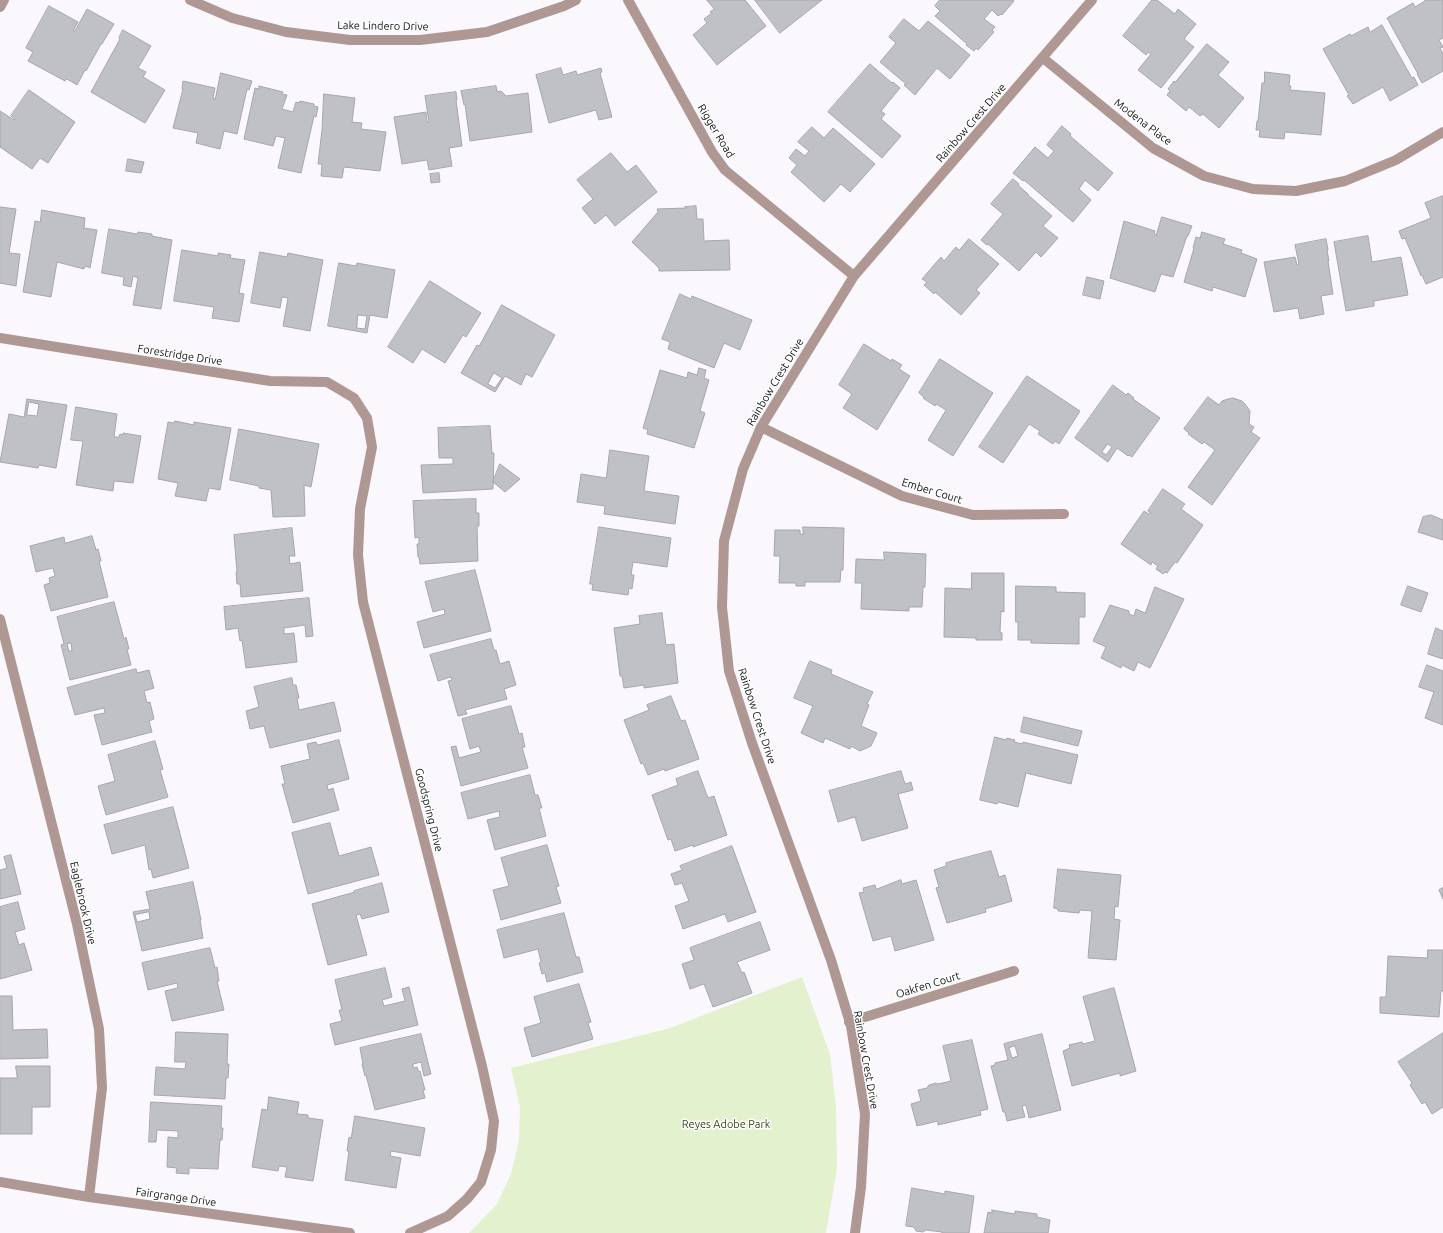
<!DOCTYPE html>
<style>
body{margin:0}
canvas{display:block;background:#faf8fd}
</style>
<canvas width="1443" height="1233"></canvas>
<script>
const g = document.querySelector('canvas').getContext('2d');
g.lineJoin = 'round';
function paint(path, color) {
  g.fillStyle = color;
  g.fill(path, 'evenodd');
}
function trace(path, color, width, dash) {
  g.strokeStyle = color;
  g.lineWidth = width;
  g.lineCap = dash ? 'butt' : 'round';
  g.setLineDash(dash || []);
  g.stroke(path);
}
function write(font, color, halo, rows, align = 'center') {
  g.font = font + ' Ubuntu,sans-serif';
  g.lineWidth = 3;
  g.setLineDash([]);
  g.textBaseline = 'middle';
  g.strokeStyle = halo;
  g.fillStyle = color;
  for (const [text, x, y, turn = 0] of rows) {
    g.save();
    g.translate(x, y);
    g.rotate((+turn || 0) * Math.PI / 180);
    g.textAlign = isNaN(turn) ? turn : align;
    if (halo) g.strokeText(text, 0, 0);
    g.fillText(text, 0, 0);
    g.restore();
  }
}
paint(new Path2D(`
 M802,977L830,1054L836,1107L837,1168L826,1233H469L497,1204L511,1174L519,1140L520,1107L511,1068L670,1028Z`), '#e4f1ce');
const building = new Path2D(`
 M707,0H745L766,26L717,65L693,35L707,23L704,19L712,13L710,12L714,9Z
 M755,0H822L780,33Z
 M940,0H1013L1014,1L1002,15L1001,14L998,16L992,10L984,19L995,27L992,30L994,32L978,50L976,48L974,51L966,45L967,44L935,16L940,11L935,6Z
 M1152,0H1157L1175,14L1178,9L1196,24L1184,39L1194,47L1161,88L1138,70L1151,54L1148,52L1146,55L1123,36Z
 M1425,0H1443V38L1439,40L1443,47L1440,48L1443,54V71L1422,83L1417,74H1418L1387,18L1413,3L1415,7L1425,1Z
 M49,6L78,22L73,31H75L87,9L114,24L102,44H101L86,71L85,70L77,85L67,79L65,81L28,61L33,52L26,48Z
 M904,19L919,31L928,21L970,55L950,79L937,68L915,95L904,85L906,84L880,62L896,43L889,37Z
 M1382,25L1412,78L1414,77L1418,85L1390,101L1383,87L1353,104L1347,96L1349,95L1323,49L1350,34L1351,36L1368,27L1370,32Z
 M123,30L151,46L138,68L146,72L143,77L165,90L145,123L91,92L120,39L119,38Z
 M1207,44L1229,62L1218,75L1244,98L1219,128L1203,114L1200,116L1189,107L1186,111L1167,95L1170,91L1168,89L1174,81L1175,82Z
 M870,64L892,83L893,82L900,88L881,111L885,114L881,119L901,136L882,158L828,112Z
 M561,68L563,75L576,71L577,75L601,68L602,72L600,73L612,117L599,120L596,110L549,123L536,75Z
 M1265,72L1290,75L1289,86H1291L1290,90L1325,93L1321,135L1285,132L1284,139L1259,137L1260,130H1256L1257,121H1258L1262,83H1264Z
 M221,73L252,81L249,90L247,89L237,134L224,131L220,149L196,143L198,133L173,128L183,89H182L183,81L215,88L213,98L215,99Z
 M259,86L283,92L282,94L287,95L282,109L293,112L296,102L299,103L300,101L314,104V106L318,107L316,117L314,116L301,173L278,168L285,138L276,136L273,146L244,139L255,88L259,89Z
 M496,86L497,92L501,91L506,96L528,93L532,132L470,141L465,104L464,105L461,91Z
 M29,90L75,122L48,163L40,158L32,169L0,147V111L14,120L15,119L11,116Z
 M456,92L457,100H456L462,146L449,148L452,166L429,170L427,160L402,164L394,117L426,112L427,122H429L425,96Z
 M324,94L355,98L352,122L362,123L361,129L386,132L380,171L344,167L342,178L321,176L322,164H318L322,130Z
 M1062,126L1071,134L1070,136L1113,173L1098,191L1085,180L1079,189L1091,200L1073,222L1024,180L1023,181L1013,173L1035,147L1048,158L1054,151L1047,145Z
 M812,127L824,138L833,128L875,164L850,192L841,184L824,202L791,172L797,165L789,158L796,149L805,156L809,151L798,142Z
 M611,153L627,172L636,165L657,192L615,226L606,215L595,224L582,208L593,199L577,180Z
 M128,159L144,162L141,173L126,171Z
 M439,173L440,182L431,183L430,174Z
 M1013,179L1019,184L1018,185L1028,194V195L1052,216L1043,226L1058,238L1041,257L1036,252L1019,271L988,244L987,245L981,240L1003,214L991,204Z
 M1443,196V277L1426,284L1422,275L1421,276L1405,238L1402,239L1399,231L1431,218L1425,203Z
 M696,206L697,219H703L704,241L729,240L730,270L659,271V268L632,242L658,212L657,209L686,208L685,207Z
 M0,207L16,209L9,253L20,254L16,286L0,283Z
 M42,210L85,218L84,228L97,230L90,268L85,266L84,269L57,262L51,297L23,292L35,221L40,222Z
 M1162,217L1192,226L1188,236H1187L1173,277L1161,274L1155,292L1110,278L1124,221L1155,231L1154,234L1156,235Z
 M109,229L137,234L138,232L152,234V236L172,240L161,309L133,305L138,278L133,276L131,287L123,285L124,277L102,273Z
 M1202,232L1225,239L1223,244L1242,250L1241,253L1257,259L1245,297L1213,287L1212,291L1184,282L1194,248H1193L1196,237L1200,238Z
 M1368,236L1372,262L1401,257L1408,295L1374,301V306L1346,311L1334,242Z
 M969,239L999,264L976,290L980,293L961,315L935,292L934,294L924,285L927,282L922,279L941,257L944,261L956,247L959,250Z
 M1326,239L1328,250H1327L1329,261H1328L1333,294L1321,296L1324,314L1300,319L1298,308L1274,312L1264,262L1295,257L1297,265L1299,264L1295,245Z
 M182,250L218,256V253L231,255L230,258L245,260L239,293L244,294L239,322L212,318L214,307L174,301Z
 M260,252L287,257L288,253L323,260L310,331L283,326L288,298L282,297L280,308L251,303Z
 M339,263L356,266L357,263L395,270L387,318L370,315L367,333L328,326ZM358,315L367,316L365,329L357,328Z
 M1087,277L1104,281L1100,299L1083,295Z
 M430,281L481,313L466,337L463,335L445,363L422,349L413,363L388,347Z
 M680,294L691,299L692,296L752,320L740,350L724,343L714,368L668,349L670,342L662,339Z
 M502,305L555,335L532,377L526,374L521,385L505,376L495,392L461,373L477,345L479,346ZM494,373L502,378L495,388L488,384Z
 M864,344L891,361L892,359L902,365L899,369L910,376L877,430L843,408L852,394L839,385Z
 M940,359L993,393L953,456L928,440L946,410L936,404L935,406L923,398L924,397L919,393Z
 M699,368L706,370L704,378L709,380L700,411L705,413L694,448L647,434L648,430L643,428L660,370L687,378L688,372L697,375Z
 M1027,376L1080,411L1059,444L1055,441L1053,444L1038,434L1040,431L1029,424L1003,463L979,447Z
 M1113,385L1126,395L1128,393L1134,398L1133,399L1160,418L1132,457L1129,455L1128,456L1117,448L1108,462L1075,438ZM1108,444L1112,447L1106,455L1102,452Z
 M1208,397L1219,405L1222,401L1228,399L1233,398L1242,401L1245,404L1250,411L1249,424L1254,427L1251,432L1260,438L1212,505L1188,487L1215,450L1204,442L1202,444L1188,434L1189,433L1184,429Z
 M27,399L67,405L56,468L39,465L38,468L0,462L9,414L24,417ZM29,402L39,404L37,416L27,415Z
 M76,407L117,414L114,437H119L120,434L123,435V433L141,436L133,483L114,481L113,491L76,485L83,441L71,440Z
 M175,421L194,425V422L231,428L220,490L209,488L206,501L175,496L178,483L158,479L168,422L174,423Z
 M490,426L492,453H494L493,489L423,493L421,465L453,464V458H439L438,428Z
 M239,429L319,444L311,487L304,485L305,516L273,517L271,490L259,488V486L230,480Z
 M610,450L649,456L644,491L679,496L675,524L604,514L605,506L577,502L581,474L606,478Z
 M500,464L520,479L505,492L493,482Z
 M1163,489L1185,504L1181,509L1203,525L1177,563L1175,562L1167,573L1165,572L1163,574L1156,569L1158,566L1152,562L1151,565L1121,544L1144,511L1149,514L1151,513L1148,511Z
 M476,499V513H479V526H477L478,561L420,564L419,557H418L417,544H419V537L415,538L413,501Z
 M1431,515L1443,520V540L1418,532L1423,517Z
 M599,527L671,538L667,567L633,562L631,575H634L632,589L629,588L628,595L592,590L593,584H590Z
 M803,527L844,528L843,570H841L840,582H805V586H796V583H779L780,556H774L775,530H800V534H803Z
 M292,528L295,556H289L290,564L300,562L303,591L241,597L240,584H237L236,572H237L234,535Z
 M92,536L96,550L98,549L101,561H99L108,597L51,611L44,585L50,583L49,578L55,576L53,568L36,572L30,546L64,537L65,543Z
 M884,552L926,554L925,587H923L922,607H909V611L861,609L862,583H855L856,559L884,560Z
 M475,570L491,631L424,648L417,622L445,614L444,609L433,612L425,582Z
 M972,573H1004V612L1001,611L1000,632L1002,633V640H976V638L944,637L945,588L971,589Z
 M1016,586L1056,587V592L1085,593V617H1079V644L1031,643V640H1018V622H1016Z
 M1408,586L1428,593L1421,612L1401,605Z
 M1155,587L1184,599L1150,668L1138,662L1134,671L1122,665L1121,668L1101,658L1106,647L1093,641L1110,605L1129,611V614L1134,616L1136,609L1145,613Z
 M309,598L313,636L306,637L305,625L284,628V634L294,633L297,662L246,668L242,640L240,641L238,628L226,630L224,607Z
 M114,602L124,639L126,637L129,649H127L131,665L70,680L61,645L64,644L57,617ZM71,643L72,651H69L67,644Z
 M662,613L666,645L674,644L678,683L644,688V685L624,688L622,676H620L614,628L640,624L639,616Z
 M1436,628L1443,631V659L1428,654Z
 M491,639L494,650H496L500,664L509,661L516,685L504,689L507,699L465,710L467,714L458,716L448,681L452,680L451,677L438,681L430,655Z
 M810,661L832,670L831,674L873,692L867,704L869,705L861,726L877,733L871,746L860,751L851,746L850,749L825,738L823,743L801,733L813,706L794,698Z
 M1427,665L1443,671V725L1425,718L1434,692L1419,687Z
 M136,669L137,673L149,670L154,688L144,691L147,703L150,702L154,719L149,721L152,732L102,745L94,715L105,713L104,708L75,715L67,688Z
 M292,678L293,685H296L299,698H297L299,710L334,702L341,731L270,748L264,726L250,729L246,711L259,707L254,687Z
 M671,696L681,721L685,720L699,759L665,771L664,769L648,775L643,763L641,764L624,720L649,710L647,705Z
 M511,706L519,734L522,733L525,747H522L528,768L461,786L451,747L456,746L459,758L481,752L479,746L470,749L462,719Z
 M1024,717L1082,731L1078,746L1021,732Z
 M995,737L1006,740L1007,738L1015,740L1014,742L1023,744V742L1078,755L1071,784L1026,773L1018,807L998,802L997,804L980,800Z
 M339,740L349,779L327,785L328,790L333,788L339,810L293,823L282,784H285L281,766L310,759L307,744L316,742L317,745Z
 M155,741L163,769L160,770L168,797L106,815L98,786L115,781L108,755Z
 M698,771L708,798L714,796L727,835L693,847V845L675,851L671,839L668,840L652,795L678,785L676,779Z
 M901,771L905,784L911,782L913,790L898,794L908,828L862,841L855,817L838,822L829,791Z
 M530,775L535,795H538L542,808H539L546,836L495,850L487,820L500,817L499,811L468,819L461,793Z
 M173,807L189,868L153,878L151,869L149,870L145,845L112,854L104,825Z
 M330,823L339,856L371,847L379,875L308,894L292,833Z
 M547,845L559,886L556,887L561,903L501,920L493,890L509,886L501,858Z
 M732,846L756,912L728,922L725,914L683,929L675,906L689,901L682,883L675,885L671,874L682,870L680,866Z
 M991,851L999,877L1005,875L1012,901L985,909L986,912L947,923L936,888L939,887L934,870L946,866V863Z
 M11,855L21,894L0,899V870L7,868L4,857Z
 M1058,869L1121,875L1118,907L1115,906L1114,919L1120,920L1116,960L1088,958L1092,911L1080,910L1079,913L1058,911V909L1054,908Z
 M901,880L902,884L916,880L934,940L895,951L891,936L873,941L859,893L864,892L863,888L875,885L876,889Z
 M193,882L201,920H200L203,938L142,951L133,912L150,909L146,892ZM149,912L150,919L137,922L135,915Z
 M382,883L389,912L362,919L360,914L356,915L367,955L328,965L312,904L355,892L354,891Z
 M1443,888V899L1439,890Z
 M18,902L25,929L15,932L19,945L24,943L32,970L0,979V907Z
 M564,913L576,957H579L583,972L547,982L545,973L542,974L539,963L541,962L538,949L504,958L497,930Z
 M760,922L770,950L737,962L742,973L744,972L752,993L713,1007L704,984L690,989L682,964L694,960L690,948Z
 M210,948L215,968L217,967L219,981H217L224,1010L172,1021L165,991L178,988L177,983L148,990L142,963Z
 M1428,950H1443V991H1441L1439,1017L1380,1013V997H1386L1388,956L1427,958Z
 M385,968L392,997L382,1000L384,1006L405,1001L402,989L409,987L418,1025L335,1045L330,1024L342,1021L339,1010H342L335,980Z
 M579,984L591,1022L588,1023L593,1039L532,1057L524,1028L541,1023L534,997Z
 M1114,988L1136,1071L1120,1076V1073L1072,1086L1063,1051L1070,1048L1069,1045L1082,1042L1083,1044L1095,1041L1083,997Z
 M0,996H12L13,1030L47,1029L48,1058L0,1059Z
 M176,1032L228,1034L227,1064H229L228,1078H226L225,1099L154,1095L156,1067L185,1069L186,1062H175Z
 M1443,1033V1107L1432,1114L1425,1102L1422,1104L1410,1085L1412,1083L1398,1062Z
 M421,1034L431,1074L424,1076L421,1062L413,1064V1068L417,1067L419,1072L420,1071L425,1090H423L425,1098L375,1110L366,1075L365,1076L362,1064H363L360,1048Z
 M1042,1034L1061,1110L1029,1118L1026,1105L1022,1106L1025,1117L1007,1121L1005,1112H1003L991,1066L995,1065V1063L1008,1060L1004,1044ZM1015,1046L1018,1056L1012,1058L1009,1048Z
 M972,1040L988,1109L980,1111L981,1115L938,1125V1121L917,1126L911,1104L921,1101L918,1090L927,1088L929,1085L936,1083L938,1084L951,1081L943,1046Z
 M16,1066H50V1107H32V1134H0V1078H17Z
 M269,1097L299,1102L297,1114L308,1115V1118L323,1120L313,1181L285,1177L287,1167L279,1166L278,1171L252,1167L262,1109L267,1110Z
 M151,1102L222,1106L221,1128H223L222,1140H220L218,1169L189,1168V1174L176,1173L177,1168L167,1167L168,1137L178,1138V1131L157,1130L156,1142H149Z
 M355,1116L425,1128L420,1156L391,1151L390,1156L401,1158L396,1188L345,1180L349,1151H347L349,1137L351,1138Z
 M912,1188L945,1194V1191L974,1196L969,1233H942V1232L926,1230L923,1232L916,1231L914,1227L906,1226Z
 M992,1210L1015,1214V1211L1037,1214V1217L1050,1220L1048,1233H984L988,1212L992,1213Z`);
paint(building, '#c0c1c5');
trace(building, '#a6a6ab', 1);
trace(new Path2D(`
 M190,0L232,18L286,32L350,40H420L487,32L564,6L576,0
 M628,0L712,152L725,170L854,276
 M0,7L4,0
 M1043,58L1153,148L1204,176L1253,189L1296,191L1345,181L1396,160L1443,132
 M0,338L270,381L327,382L354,398L367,418L372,447L360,509L358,555L363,602L482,1066L494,1121L491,1150L481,1182L467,1199L448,1216L410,1233
 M761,427L902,496L973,515L1064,514
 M0,619L77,924L99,1029L102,1088L89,1197
 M849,1022L1014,971
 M0,1182L89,1197L350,1233
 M855,1233L861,1187L865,1114L851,1026L831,960L752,743L729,671L722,607L724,541L743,469L761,427L854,276L1092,0`), '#af9894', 10);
write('11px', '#111012', '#fff', [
 ["Lake Lindero Drive",383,26,1],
 ["Modena Place",1143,122,37],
 ["Rainbow Crest Drive",971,123,-49],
 ["Rigger Road",716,131,59],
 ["Forestridge Drive",180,355,9],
 ["Rainbow Crest Drive",775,382,-59],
 ["Ember Court",932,491,17],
 ["Rainbow Crest Drive",757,716,72],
 ["Goodspring Drive",429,810,76],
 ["Eaglebrook Drive",83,903,77],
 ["Oakfen Court",928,985,-17],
 ["Rainbow Crest Drive",866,1060,80],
 ["Fairgrange Drive",176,1197,8]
]);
write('11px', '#354313', '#fff', [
 ["Reyes Adobe Park",726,1124]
]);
</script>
